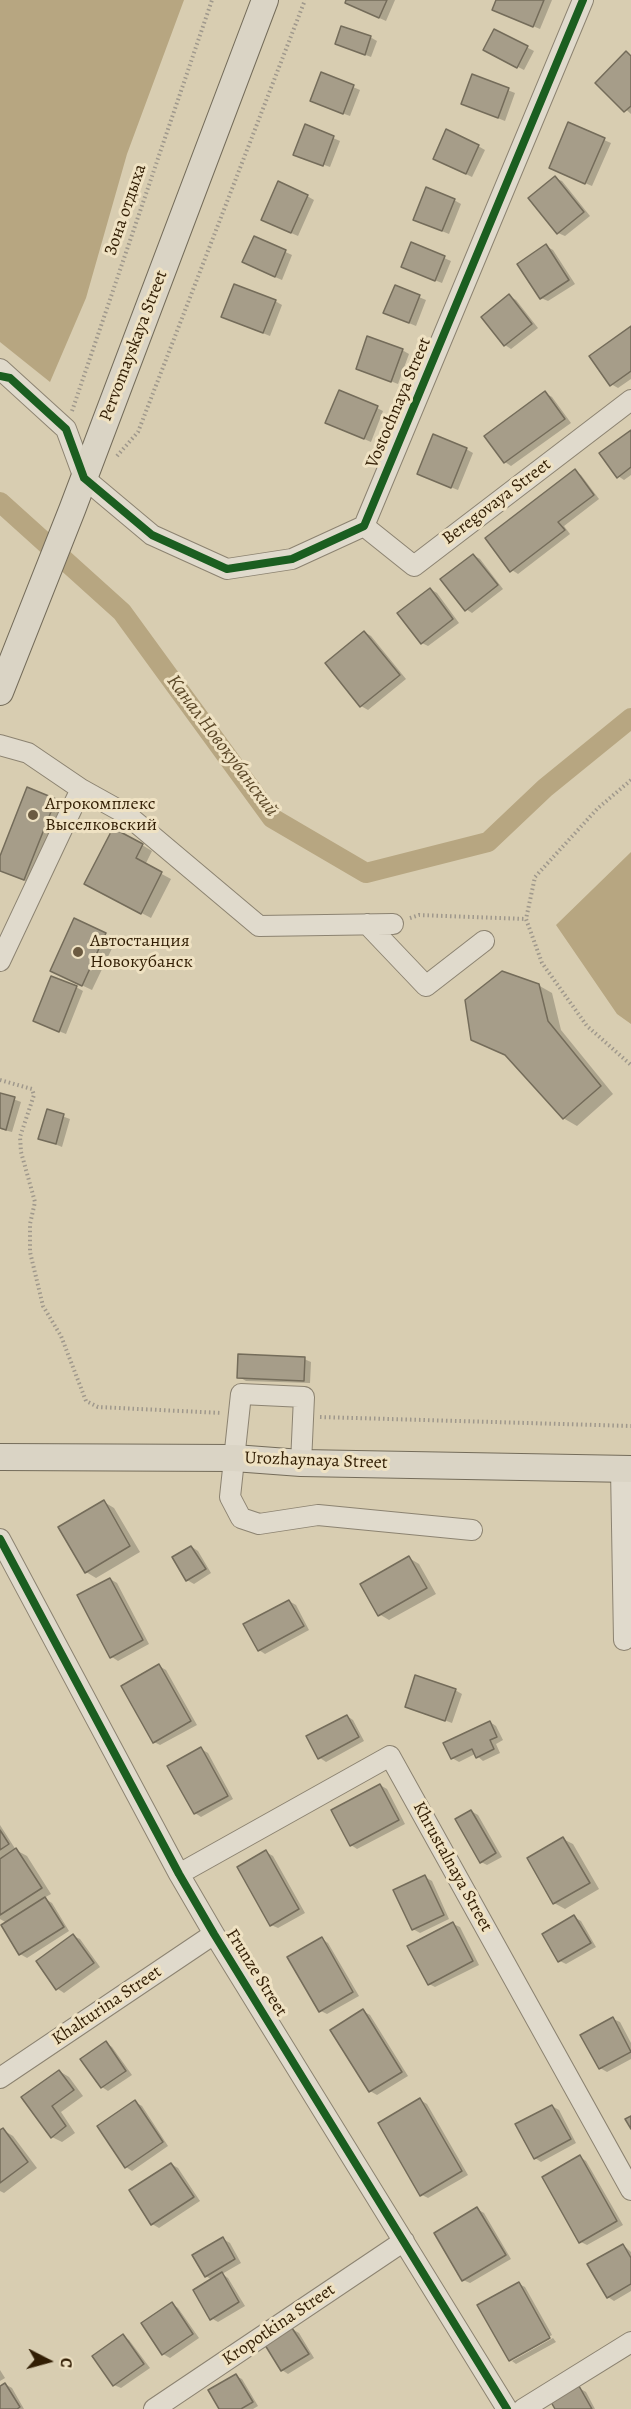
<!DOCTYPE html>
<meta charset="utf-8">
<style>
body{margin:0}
#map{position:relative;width:631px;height:2409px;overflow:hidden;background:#d8cdb1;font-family:Alegreya,serif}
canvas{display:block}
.north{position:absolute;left:18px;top:2331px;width:60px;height:60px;-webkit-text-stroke:4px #efe2c3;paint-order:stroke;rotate:96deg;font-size:16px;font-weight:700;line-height:24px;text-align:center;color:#321e04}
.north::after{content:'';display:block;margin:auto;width:21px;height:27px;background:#321e04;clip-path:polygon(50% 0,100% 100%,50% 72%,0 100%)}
</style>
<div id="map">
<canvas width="631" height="2409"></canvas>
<div class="north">С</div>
</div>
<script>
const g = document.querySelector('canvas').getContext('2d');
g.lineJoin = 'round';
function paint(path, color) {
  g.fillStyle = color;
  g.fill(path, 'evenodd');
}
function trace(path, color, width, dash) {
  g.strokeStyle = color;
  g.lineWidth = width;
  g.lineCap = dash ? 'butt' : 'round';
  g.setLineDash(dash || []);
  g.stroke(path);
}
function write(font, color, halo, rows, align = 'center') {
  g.font = font + ' Alegreya,serif';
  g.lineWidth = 6;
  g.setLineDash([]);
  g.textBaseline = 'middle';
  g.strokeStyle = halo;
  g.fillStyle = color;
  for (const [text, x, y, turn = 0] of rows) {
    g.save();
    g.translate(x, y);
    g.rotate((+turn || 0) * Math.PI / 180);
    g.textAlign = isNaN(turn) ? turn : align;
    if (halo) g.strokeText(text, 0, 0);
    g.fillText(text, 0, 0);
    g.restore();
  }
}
paint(new Path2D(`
 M0,0H184L127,154L86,298L50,382L0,342Z
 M631,852V1024L617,1014L556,925Z`), '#b7a681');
paint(new Path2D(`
 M348,0H395L386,21L353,6Z
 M498,0H552L540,29L501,13Z
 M495,31L534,51L524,70L485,50Z
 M370,37L377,41L371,57L337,44Z
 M627,53L631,56V114L597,83Z
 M322,74L360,90L350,116L318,104Z
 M472,76L515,93L505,121L463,104Z
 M306,126L340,141L330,167L300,156Z
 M604,140L611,143L592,186L557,171Z
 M478,146L485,150L472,177L441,162Z
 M555,178L562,181L590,216L565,236L558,233Z
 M307,196L314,200L298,236L269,223Z
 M454,200L461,204L449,234L422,223Z
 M255,238L292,255L282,280L250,266Z
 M412,244L451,261L442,283L409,270Z
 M546,246L553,250L575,284L548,301L541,298Z
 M395,287L426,300L416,326L392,316Z
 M509,296L516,300L538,328L511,349L505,345Z
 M275,301L282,305L270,336L223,317Z
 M631,328V379L618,388L611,384Z
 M402,350L409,354L398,384L357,368Z
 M545,393L552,397L571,423L511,466L505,462Z
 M377,408L383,411L371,442L334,426Z
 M631,432V475L624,480L618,476Z
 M466,449L473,453L458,490L425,477Z
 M575,471L581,475L599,499L564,526L570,534L518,574L512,570Z
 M473,555L480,559L503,589L472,613L466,609Z
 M430,589L437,593L459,623L428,646L422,643Z
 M364,632L371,636L406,679L368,710L361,706Z
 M55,800L65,806L34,885L0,870V861Z
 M142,845L152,851L145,865L171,879L151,918L96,889Z
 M75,920L116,940L92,990L62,976Z
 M538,985L552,993L561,1030L613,1094L577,1126L563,1118L509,1057L473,1039Z
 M76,987L83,991L66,1034L41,1024Z
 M0,1094L21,1102L12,1132L0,1129Z
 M48,1111L70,1119L62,1147L40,1138Z
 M304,1359L311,1362L310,1383L246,1381L239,1377Z
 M104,1502L114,1508L140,1552L96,1578L86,1572Z
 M192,1547L198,1551L211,1573L194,1584L187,1580Z
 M409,1558L419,1564L436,1594L389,1620L379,1614Z
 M110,1579L117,1583L149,1644L118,1661L112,1657Z
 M289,1601L296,1605L309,1630L265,1654L259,1650Z
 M159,1666L166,1670L197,1725L160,1745L154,1742Z
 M455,1690L462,1694L452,1723L407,1706Z
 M347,1716L353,1720L364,1741L326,1762L320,1758Z
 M490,1722L496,1726L503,1740L496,1744L500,1753L483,1761L475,1754L459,1762L452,1758Z
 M201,1749L208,1753L233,1799L201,1817L195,1813Z
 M380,1785L387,1789L405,1824L357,1849L351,1845Z
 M471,1811L478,1815L502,1857L487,1865L481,1862Z
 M0,1825L16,1850L27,1856L51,1894L44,1898L52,1903L69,1931L27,1958L20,1954L7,1923L0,1919Z
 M563,1839L573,1844L599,1889L565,1909L554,1903L529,1859Z
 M266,1852L273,1856L305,1913L278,1928L271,1925Z
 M425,1877L432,1881L449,1919L420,1933L413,1929Z
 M574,1917L581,1921L596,1947L566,1964L560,1961Z
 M453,1924L460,1927L479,1965L435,1987L429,1984Z
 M73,1936L80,1939L100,1967L64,1993L58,1989L38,1961Z
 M322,1939L328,1943L359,1996L327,2014L321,2011Z
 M363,2011L370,2015L408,2076L377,2095L370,2091L332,2030Z
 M613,2019L620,2022L631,2043V2059L607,2072L600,2068L582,2035Z
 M106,2043L112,2047L132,2075L108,2091L102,2087Z
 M59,2071L69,2077L83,2096L61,2112L75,2133L62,2142L52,2137L24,2097Z
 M420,2100L427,2104L468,2175L428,2198L422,2195Z
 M135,2102L142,2106L168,2146L132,2171L126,2167Z
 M552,2106L559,2110L576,2143L541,2162L535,2158Z
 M3,2130L13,2136L37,2168L4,2193L0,2191V2132Z
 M580,2157L586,2161L623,2225L587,2245L581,2242Z
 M171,2164L178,2168L200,2201L159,2228L152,2224Z
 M477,2209L484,2213L511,2259L470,2283L463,2280Z
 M223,2239L230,2243L241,2263L222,2274L228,2278L245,2306L218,2322L211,2318L212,2280L206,2276Z
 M623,2245L631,2252V2291L614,2301L608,2297Z
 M519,2284L525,2287L552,2335L511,2358V2361L510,2360Z
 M172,2304L178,2308L199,2338L170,2358L163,2354Z
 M292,2329L299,2333L314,2358L288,2374L282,2370Z
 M123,2336L129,2340L150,2368L121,2388L114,2385Z
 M553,2338L556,2342L516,2364L512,2361Z
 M0,2370L5,2378L0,2381Z
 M236,2376L242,2379L258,2406L253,2409H221Z
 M5,2384L12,2388L24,2409H0V2387Z
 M579,2388L586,2392L595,2409H557Z`), '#0003');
trace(new Path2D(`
 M0,502L122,612L272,818L366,873L488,842L545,788L631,718`), '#b7a681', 20);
const building = new Path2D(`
 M346,0H387L379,18L345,3Z
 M496,0H544L533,27L492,10Z
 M341,26L371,36L365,55L335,44Z
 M494,29L528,46L517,68L483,50Z
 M626,51L631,56V106L624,112L595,83Z
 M321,72L354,85L343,114L310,101Z
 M472,74L509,88L498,118L461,104Z
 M568,122L605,138L585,184L549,168Z
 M305,124L334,136L323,166L293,155Z
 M446,129L479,145L466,174L433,159Z
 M555,176L584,212L557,234L528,198Z
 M278,181L308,195L291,233L261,220Z
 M426,187L455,199L442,231L413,220Z
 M254,236L286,250L275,277L242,262Z
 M411,242L445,256L435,281L401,267Z
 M546,244L569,280L540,299L517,264Z
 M234,284L276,300L263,333L221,317Z
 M395,285L420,295L409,323L383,313Z
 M509,294L532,324L504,346L481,317Z
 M631,326V371L610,386L589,356Z
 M367,336L403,349L391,382L356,369Z
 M339,390L378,406L364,439L325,423Z
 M545,391L565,419L504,463L484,436Z
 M631,430V467L617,478L599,453Z
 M433,434L467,448L451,488L417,474Z
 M575,469L594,495L558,522L565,530L510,572L485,538Z
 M473,554L498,585L465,611L440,579Z
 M430,588L453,619L421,644L397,613Z
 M364,631L400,675L360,707L325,663Z
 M27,787L56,799L24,880L0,871V856Z
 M113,828L143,844L136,858L162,872L141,914L84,884Z
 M74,918L106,933L82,986L50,971Z
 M502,971L539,984L548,1021L601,1086L563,1119L505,1055L471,1040L465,1000Z
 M51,976L77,986L59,1032L33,1021Z
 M0,1093L15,1097L6,1130L0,1128Z
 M47,1109L64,1114L56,1144L38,1139Z
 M238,1354L305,1357L304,1381L237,1378Z
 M104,1500L130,1546L85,1573L58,1527Z
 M191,1546L206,1569L186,1581L172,1557Z
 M409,1556L427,1588L378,1616L360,1584Z
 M110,1578L143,1640L110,1658L77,1595Z
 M289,1600L304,1626L258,1651L243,1624Z
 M159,1664L191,1721L153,1743L121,1686Z
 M415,1675L456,1689L445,1721L405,1707Z
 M347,1715L359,1737L318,1759L306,1736Z
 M490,1721L497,1737L490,1740L494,1749L476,1758L472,1749L451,1759L443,1743Z
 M201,1747L228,1796L194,1814L167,1766Z
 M380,1784L399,1820L350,1846L331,1810Z
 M471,1810L496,1853L480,1863L455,1819Z
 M0,1830L9,1844L0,1850Z
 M563,1837L590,1883L553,1904L527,1858Z
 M16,1848L42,1888L0,1915V1859Z
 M266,1850L299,1909L270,1926L237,1867Z
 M425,1875L444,1915L412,1930L393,1890Z
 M45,1897L64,1927L19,1955L1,1925Z
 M574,1915L591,1943L558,1962L542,1934Z
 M453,1922L473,1961L428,1985L407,1946Z
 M73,1934L94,1963L56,1990L36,1961Z
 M322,1937L353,1992L319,2012L287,1957Z
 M363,2009L402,2072L369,2092L330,2030Z
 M613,2017L631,2052L599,2069L580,2035Z
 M106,2041L126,2071L101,2088L80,2059Z
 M59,2070L74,2090L52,2106L66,2126L51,2138L21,2097Z
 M420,2098L462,2171L420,2196L378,2123Z
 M135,2100L163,2142L125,2168L97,2126Z
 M552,2105L571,2139L534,2159L515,2124Z
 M631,2116V2129L625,2119Z
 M3,2128L28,2162L0,2183V2130Z
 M580,2155L617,2221L579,2243L542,2177Z
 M171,2163L194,2197L151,2225L129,2190Z
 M477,2207L506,2255L462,2281L434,2233Z
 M223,2237L235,2259L205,2277L192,2255Z
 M623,2244L631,2258V2284L607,2298L587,2264Z
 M222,2272L239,2302L210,2320L193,2290Z
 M519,2282L550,2338L509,2361L477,2305Z
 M172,2302L193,2334L162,2355L141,2323Z
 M292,2328L309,2354L281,2371L265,2345Z
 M123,2334L144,2364L113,2386L92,2356Z
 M236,2374L253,2402L241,2409H219L208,2390Z
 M5,2383L20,2407L17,2409H0V2386Z
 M579,2386L592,2409H555L551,2402Z`);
paint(building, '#a69d89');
trace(building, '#746c5a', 1.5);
const minor = new Path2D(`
 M0,369L66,429L84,478L152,535L227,569L292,559L364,526L583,0
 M364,526L414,566L631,400
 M0,745L28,753L81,789L0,961
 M81,789L126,814L259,926L393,924
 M367,924L426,986L484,941
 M301,1463L304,1397L241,1394L230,1497L241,1518L259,1524L318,1515L472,1530
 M621,1469L624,1640
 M0,1539L179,1874L214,1934L507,2409
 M179,1874L390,1756L631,2190
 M0,2078L214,1934
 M154,2409L404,2241
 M523,2409L631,2342`);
const major = new Path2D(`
 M0,692L72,510L265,0
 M0,1457L234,1458L301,1463L631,1469`);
trace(minor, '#8c8371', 22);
trace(major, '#746c5a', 28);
trace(new Path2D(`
 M72,411L212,0
 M117,456L138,432L305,0
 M631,780L597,809L535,877L526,919L542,963L587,1026L631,1065
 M410,918L419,915L526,919
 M0,1080L32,1089L34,1095L20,1137L21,1152L35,1202L30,1224V1252L43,1306L61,1336L86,1401L98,1407L222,1413
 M320,1417L631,1426`), '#9f988c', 4, [1.5, 3]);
trace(minor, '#e0dacc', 20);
trace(major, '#dad4c5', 26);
trace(new Path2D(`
 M0,376L10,378L66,429L84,478L152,535L227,569L292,559L364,526L583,0
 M0,1539L179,1874L214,1934L507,2409`), '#1b5e20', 8);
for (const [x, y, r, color] of [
 [33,815,6,"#6c5b41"],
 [78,952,6,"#6c5b41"]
]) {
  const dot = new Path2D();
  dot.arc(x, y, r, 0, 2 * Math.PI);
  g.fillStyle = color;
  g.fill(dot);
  trace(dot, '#efe2c3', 2);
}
write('18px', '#321e04', '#efe2c3', [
 ["Зона отдыха",126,210,-71],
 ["Pervomayskaya Street",134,346,-69],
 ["Vostochnaya Street",399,403,-67],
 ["Beregovaya Street",497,502,-37],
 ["Urozhaynaya Street",316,1461,2],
 ["Khrustalnaya Street",452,1867,61],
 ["Frunze Street",256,1973,58],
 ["Khalturina Street",107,2006,-34],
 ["Kropotkina Street",279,2325,-34]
]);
write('18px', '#321e04', '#efe2c3', [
 ["Агрокомплекс",45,805],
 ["Выселковский",45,826],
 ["Автостанция",90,942],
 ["Новокубанск",90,963]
], 'left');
write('italic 20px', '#5c4828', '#efe2c3', [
 ["Канал Новокубанский",222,746,53]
]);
</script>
